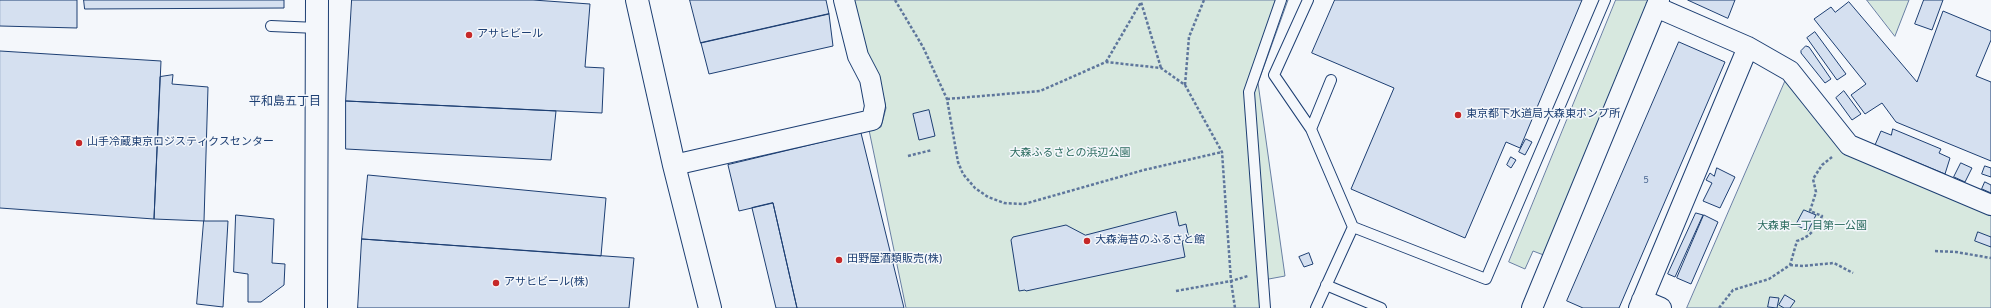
<!DOCTYPE html>
<meta charset="utf-8">
<style>
body{margin:0}
canvas{display:block;background:#f4f7fb}
</style>
<canvas width="1991" height="308"></canvas>
<script>
const g = document.querySelector('canvas').getContext('2d');
g.lineJoin = 'round';
function paint(path, color) {
  g.fillStyle = color;
  g.fill(path, 'evenodd');
}
function trace(path, color, width, dash) {
  g.strokeStyle = color;
  g.lineWidth = width;
  g.lineCap = dash ? 'butt' : 'round';
  g.setLineDash(dash || []);
  g.stroke(path);
}
function write(font, color, halo, rows, align = 'center') {
  g.font = font + ' Overpass,"Noto Sans JP",sans-serif';
  g.lineWidth = 3;
  g.setLineDash([]);
  g.textBaseline = 'middle';
  g.strokeStyle = halo;
  g.fillStyle = color;
  for (const [text, x, y, turn = 0] of rows) {
    g.save();
    g.translate(x, y);
    g.rotate((+turn || 0) * Math.PI / 180);
    g.textAlign = isNaN(turn) ? turn : align;
    if (halo) g.strokeText(text, 0, 0);
    g.fillText(text, 0, 0);
    g.restore();
  }
}
const green = new Path2D(`
 M852,0H1288L1258,83L1285,276L1258,281L1264,308H906L869,130L881,127L886,108L879,77L864,59Z
 M1616,0H1656L1549,257L1533,251L1525,269L1509,262Z
 M1867,0H1909L1895,36Z
 M1787,77L1847,153L1916,176L1991,216V308H1687Z`);
paint(green, '#d7e8df');
trace(green, '#687fa3', 1);
const building = new Path2D(`
 M0,0H77V28L0,26Z
 M84,0H284V8L85,9Z
 M352,0H533L590,4L585,67L604,68L602,113L346,101Z
 M690,0H826L829,14L701,43Z
 M1335,0H1582L1520,148L1506,142L1465,238L1351,189L1394,88L1312,53Z
 M1688,0H1735L1728,18Z
 M1924,0H1943L1932,30L1915,24Z
 M1849,2L1917,82L1943,11L1991,31V40L1976,76L1991,82V161L1896,122L1882,103L1865,114L1851,95L1866,84L1814,19L1831,7L1835,12Z
 M829,14L833,46L709,74L701,43Z
 M1815,32L1846,74L1837,80L1807,38Z
 M1679,42L1725,62L1619,308H1583L1567,301Z
 M1806,46L1809,47L1831,79L1825,83L1801,53V51Z
 M0,51L161,61L154,219L0,208Z
 M173,75L172,84L208,87L204,221L154,219L160,77Z
 M1844,91L1861,114L1852,120L1836,98Z
 M346,101L556,111L551,160L346,149Z
 M929,110L935,136L919,140L913,114Z
 M1893,129L1941,149L1939,153L1950,158L1945,174L1875,145L1881,131L1891,135Z
 M861,133L904,308H797L773,203L739,211L728,165Z
 M1526,139L1532,142L1525,155L1519,152Z
 M1511,157L1516,160L1511,168L1507,165Z
 M1961,163L1972,168L1965,182L1954,177Z
 M1985,166L1991,168V177L1982,174Z
 M1717,168L1735,177L1720,208L1703,201L1712,183L1706,180L1710,173L1714,176Z
 M368,175L606,198L601,256L362,239Z
 M1985,182L1991,185V193L1982,189Z
 M773,203L797,308H776L752,208Z
 M1804,210L1816,215L1808,231L1796,225Z
 M1176,212L1179,226L1186,224L1189,239L1182,241L1185,257L1026,291L1025,290L1019,291L1011,240L1013,237L1066,225L1085,235Z
 M1696,213L1703,215L1675,277L1668,274Z
 M236,215L274,219L272,263L285,264L284,285L261,302H248V274L234,272Z
 M1704,215L1718,222L1691,284L1677,278Z
 M204,221H228L223,307L197,304Z
 M1978,232L1991,237V247L1975,241Z
 M362,239L634,258L629,308H358Z
 M1309,253L1313,264L1304,267L1299,257Z
 M1785,295L1795,301L1790,308H1784L1779,305Z
 M1770,297L1779,298L1777,308L1768,307Z`);
paint(building, '#d5e0f0');
trace(building, '#1d3f73', 1);
const lane = new Path2D(`
 M1308,0L1274,75L1311,129
 M271,26L317,28
 M1353,227L1486,279L1605,0
 M1326,285L1381,308
 M1265,308L1249,92L1281,0
 M1316,308L1353,227L1311,129L1331,80`);
const street = new Path2D(`
 M1656,7L1748,47L1790,71L1849,145L1991,205
 M674,165L872,120L875,106L870,79L858,56L844,0
 M1642,300L1661,308
 M1532,308L1659,0
 M1639,308L1748,47`);
const secondary = new Path2D(`
 M637,0L674,165L710,308
 M316,308L317,0`);
trace(lane, '#1d3f73', 12);
trace(street, '#1d3f73', 22);
trace(secondary, '#1d3f73', 24);
trace(new Path2D(`
 M895,0L923,47L947,99L958,162L963,174L975,188L988,197L1004,203L1024,204L1144,170L1222,152
 M1106,62L1141,2L1161,68
 M1185,85L1189,37L1204,0
 M947,99L1040,91L1106,62L1161,68L1185,85L1222,152L1231,281L1235,308
 M908,156L932,150
 M1935,251L1956,252L1991,258
 M1790,265L1803,266L1834,263L1853,273
 M1176,291L1231,281L1248,276
 M1719,308L1733,290L1769,279L1790,265L1797,241C1811,236 1816,229 1822,216L1810,211L1816,192L1813,179L1822,165L1832,157`), '#5e769c', 2.5, [3, 2]);
trace(lane, '#f4f7fb', 10);
trace(street, '#f4f7fb', 20);
trace(secondary, '#f4f7fb', 22);
for (const [x, y, r, color] of [
 [469,35,4,"#c62828"],
 [1458,115,4,"#c62828"],
 [79,143,4,"#c62828"],
 [1087,241,4,"#c62828"],
 [839,260,4,"#c62828"],
 [496,283,4,"#c62828"]
]) {
  const dot = new Path2D();
  dot.arc(x, y, r, 0, 2 * Math.PI);
  g.fillStyle = color;
  g.fill(dot);
  trace(dot, '#f4f7fb', 1.5);
}
write('9px', '#4b6792', null, [
 ["5",1646,181]
]);
write('11px', '#1d3f73', '#f4f7fb', [
 ["アサヒビール",477,35],
 ["東京都下水道局大森東ポンプ所",1466,115],
 ["山手冷蔵東京ロジスティクスセンター",87,143],
 ["大森海苔のふるさと館",1095,241],
 ["田野屋酒類販売(株)",847,260],
 ["アサヒビール(株)",504,283]
], 'left');
write('11px', '#2c6c60', '#f4f7fb', [
 ["大森ふるさとの浜辺公園",1070,154],
 ["大森東一丁目第一公園",1812,227]
]);
write('12px', '#1d3f73', '#f4f7fb', [
 ["平和島五丁目",285,103]
]);
</script>
